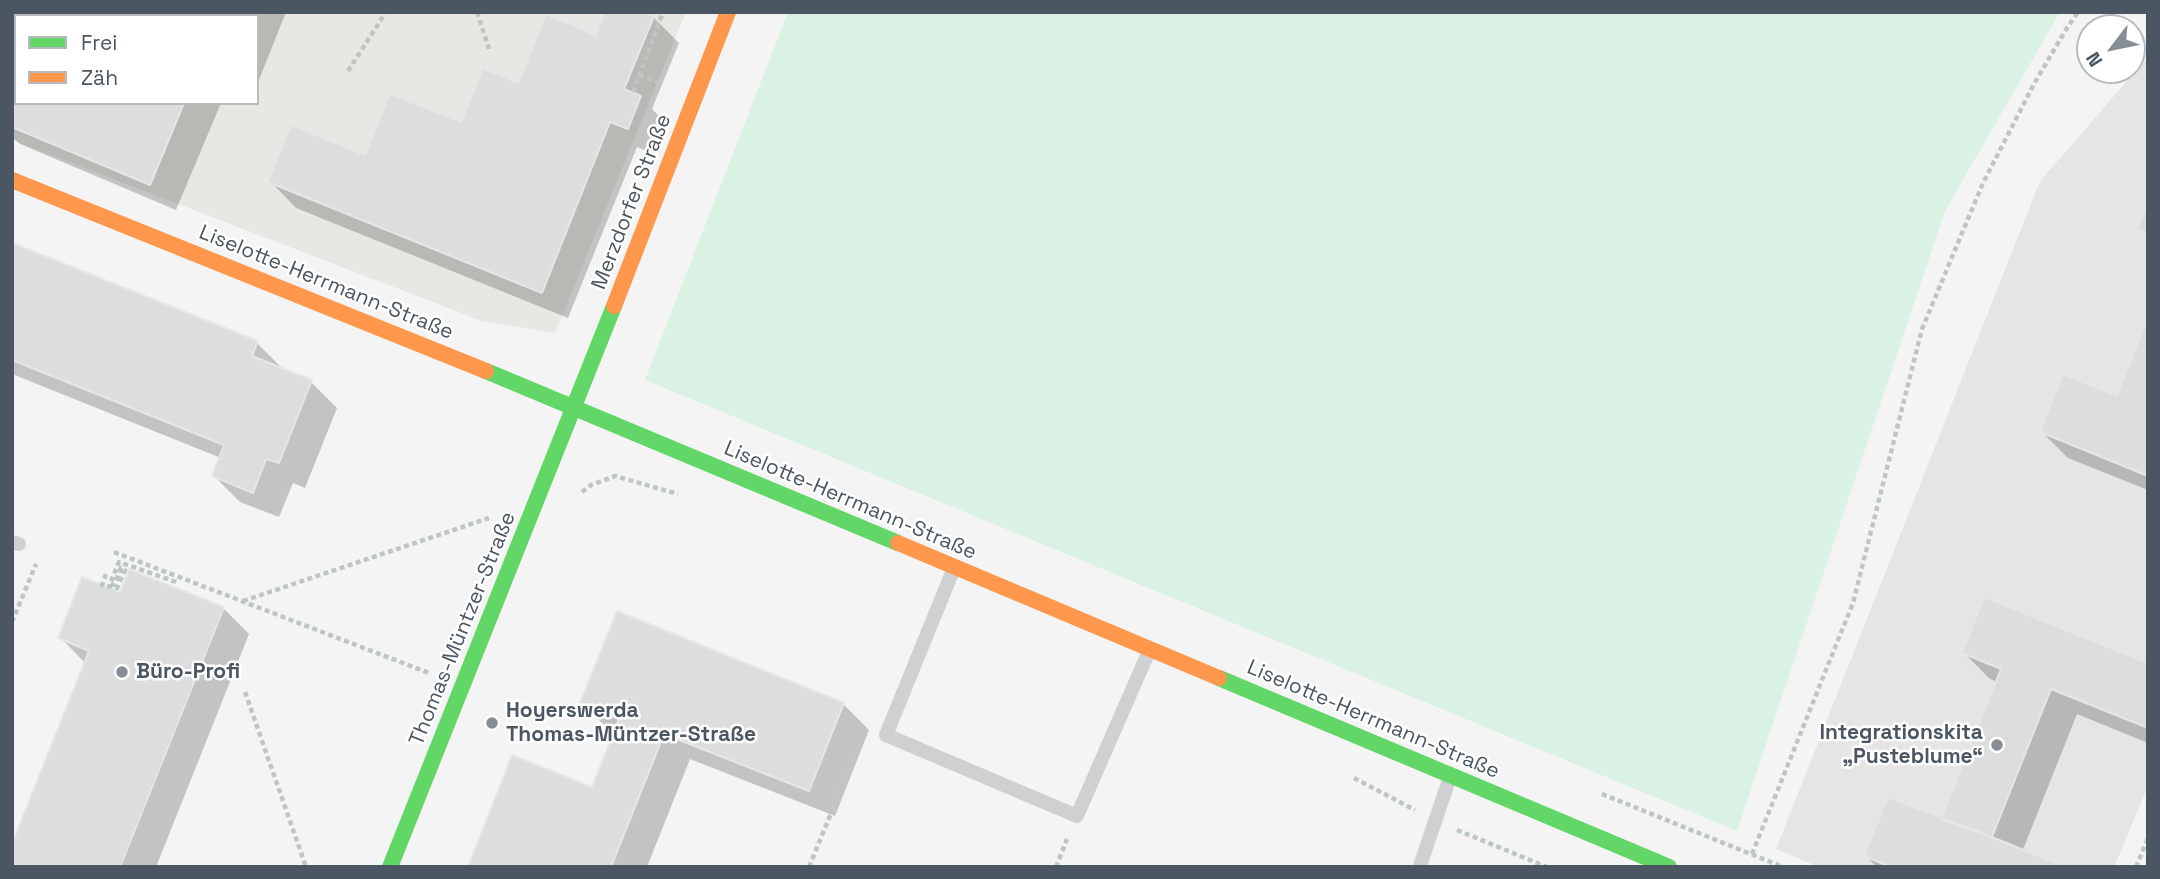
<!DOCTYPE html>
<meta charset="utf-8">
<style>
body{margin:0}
#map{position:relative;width:2160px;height:879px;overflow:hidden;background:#f4f4f4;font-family:"Space Grotesk",sans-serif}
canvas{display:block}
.frame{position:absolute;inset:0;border:14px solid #4a5661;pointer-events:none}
.legend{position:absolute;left:14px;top:14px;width:245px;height:91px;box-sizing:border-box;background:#fff;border:2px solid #b7bbc0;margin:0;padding:9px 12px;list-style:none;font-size:21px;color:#4a5661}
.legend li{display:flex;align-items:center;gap:14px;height:35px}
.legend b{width:35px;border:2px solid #b7bbc0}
.north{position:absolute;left:2076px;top:14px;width:70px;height:70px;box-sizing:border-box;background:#fff;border:2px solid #b7bbc0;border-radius:50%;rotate:238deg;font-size:19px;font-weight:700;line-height:28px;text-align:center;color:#4a5661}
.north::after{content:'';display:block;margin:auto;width:24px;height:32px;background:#868d94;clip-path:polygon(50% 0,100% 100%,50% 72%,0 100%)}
</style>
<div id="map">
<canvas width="2160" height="879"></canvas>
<div class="frame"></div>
<ul class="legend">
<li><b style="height:9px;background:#63d668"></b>Frei</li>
<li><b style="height:9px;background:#ff974d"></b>Zäh</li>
</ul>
<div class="north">N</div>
</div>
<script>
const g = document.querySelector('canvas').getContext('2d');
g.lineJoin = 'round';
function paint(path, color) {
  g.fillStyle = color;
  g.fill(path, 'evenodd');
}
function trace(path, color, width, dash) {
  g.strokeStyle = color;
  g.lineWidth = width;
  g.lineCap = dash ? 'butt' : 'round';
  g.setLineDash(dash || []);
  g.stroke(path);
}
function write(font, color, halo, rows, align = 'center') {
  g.font = font + ' "Space Grotesk",sans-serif';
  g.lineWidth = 5;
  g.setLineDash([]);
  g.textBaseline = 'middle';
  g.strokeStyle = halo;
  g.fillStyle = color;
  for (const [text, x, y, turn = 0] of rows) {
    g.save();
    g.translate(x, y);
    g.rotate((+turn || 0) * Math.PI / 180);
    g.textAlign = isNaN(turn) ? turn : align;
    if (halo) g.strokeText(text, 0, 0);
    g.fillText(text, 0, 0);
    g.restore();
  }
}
paint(new Path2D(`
 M12,12H686L555,333L482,321L12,140ZM16,16H257V103H16Z`), '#e8e7e3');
paint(new Path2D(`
 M2148,57V786L2114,867H1819L1776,849L2040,181Z`), '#e6e5e6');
paint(new Path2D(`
 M788,12H2060L1945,211L1737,831L645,380Z`), '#d9f2e3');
paint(new Path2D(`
 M12,12L16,16V103H221L176,210L20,144L12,137Z
 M214,12H286L257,85V16H213Z
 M653,17L679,43L652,109L666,123L654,154L637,147L568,318L296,208L270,181L366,157L462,125L519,85L597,37Z
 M12,245L257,343L283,369L311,382L337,408L305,488L293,483L279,517L240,502L214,476L221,458L12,374Z
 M2148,322V490L2068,458L2042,432L2118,398Z
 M121,594L223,608L249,634L156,867H12L86,664L60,637Z
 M1964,653L2148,665V743L2077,714L2022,852L2059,867H1877L1866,856L1943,821L1998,682L1990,679Z
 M582,703L843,704L869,730L835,816L690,759L647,867H470L593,789L616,732L608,729Z`), '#0003');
const building = new Path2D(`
 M12,12H36L35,16H16V61L12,69Z
 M36,12H118L126,16H35Z
 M212,12H257L256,16H211Z
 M605,12H646L654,16L624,89L641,96L628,129L610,122L542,293L268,182L291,125L365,155L390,94L461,122L483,68L518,83L546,14L596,35Z
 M16,61V103H184L150,185L12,127V69Z
 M2148,203V233L2137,229Z
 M12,243L258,341L252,356L312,380L279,463L266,459L253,493L212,476L224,445L12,360Z
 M2148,318V476L2040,432L2063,374L2117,395Z
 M129,569L224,607L120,867H12V844L89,651L58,638L82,577L120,592Z
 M1984,597L2148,663V728L2051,689L1992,837L1941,819L2001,669L1962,653Z
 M617,611L844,703L809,791L664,734L611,867H468L512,755L592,787L619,719L580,703Z
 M1888,797L1992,837L2065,867H1890L1864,856Z`);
paint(building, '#ddddde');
trace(building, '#e5e6e7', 2);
trace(new Path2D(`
 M477,12L490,52
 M348,71L386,12
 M639,75L661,83
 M633,92L663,12
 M582,492L591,485L615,476L678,494
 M114,552L429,673
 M106,574L102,585L117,588L125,570L121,568L114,585L110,584L119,562L176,582
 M243,601L489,518
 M12,622L36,564
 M245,692L306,867
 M1354,778L1415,810
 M1602,794L1783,867
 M1457,830L1547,867
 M1752,854L1853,603L1922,329L1983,183L2035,82L2067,28L2078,12
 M809,867L861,740
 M1056,867L1067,839
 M2136,867L2148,838`), '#bcc7c4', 4.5, [5, 3.5]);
trace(new Path2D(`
 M12,542L19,544
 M954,568L886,735L1077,816L1149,651
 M1420,866L1450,777`), '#ced0d2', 14);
trace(new Path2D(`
 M486,371L898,543
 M1219,678L1669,867
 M390,867L614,306`), '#63d668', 16);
trace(new Path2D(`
 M12,180L486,371
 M614,306L728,12
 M898,543L1219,678`), '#ff974d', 16);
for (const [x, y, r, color] of [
 [122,672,7,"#868d94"],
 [492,723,7,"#868d94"],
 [1997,745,7,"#868d94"]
]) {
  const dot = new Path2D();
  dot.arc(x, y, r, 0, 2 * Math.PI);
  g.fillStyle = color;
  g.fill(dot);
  trace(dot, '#fff', 2.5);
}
write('21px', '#4a5661', '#fff', [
 ["Merzdorfer Straße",632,202,-69],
 ["Liselotte-Herrmann-Straße",326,283,22],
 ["Liselotte-Herrmann-Straße",850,501,23],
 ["Thomas-Müntzer-Straße",463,629,-68],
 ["Liselotte-Herrmann-Straße",1373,720,23]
]);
write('bold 21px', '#4a5661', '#fff', [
 ["Büro-Profi",136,672],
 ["Hoyerswerda",506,711],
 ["Thomas-Müntzer-Straße",506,735],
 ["Integrationskita",1983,733,"right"],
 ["„Pusteblume“",1983,757,"right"]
], 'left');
</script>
